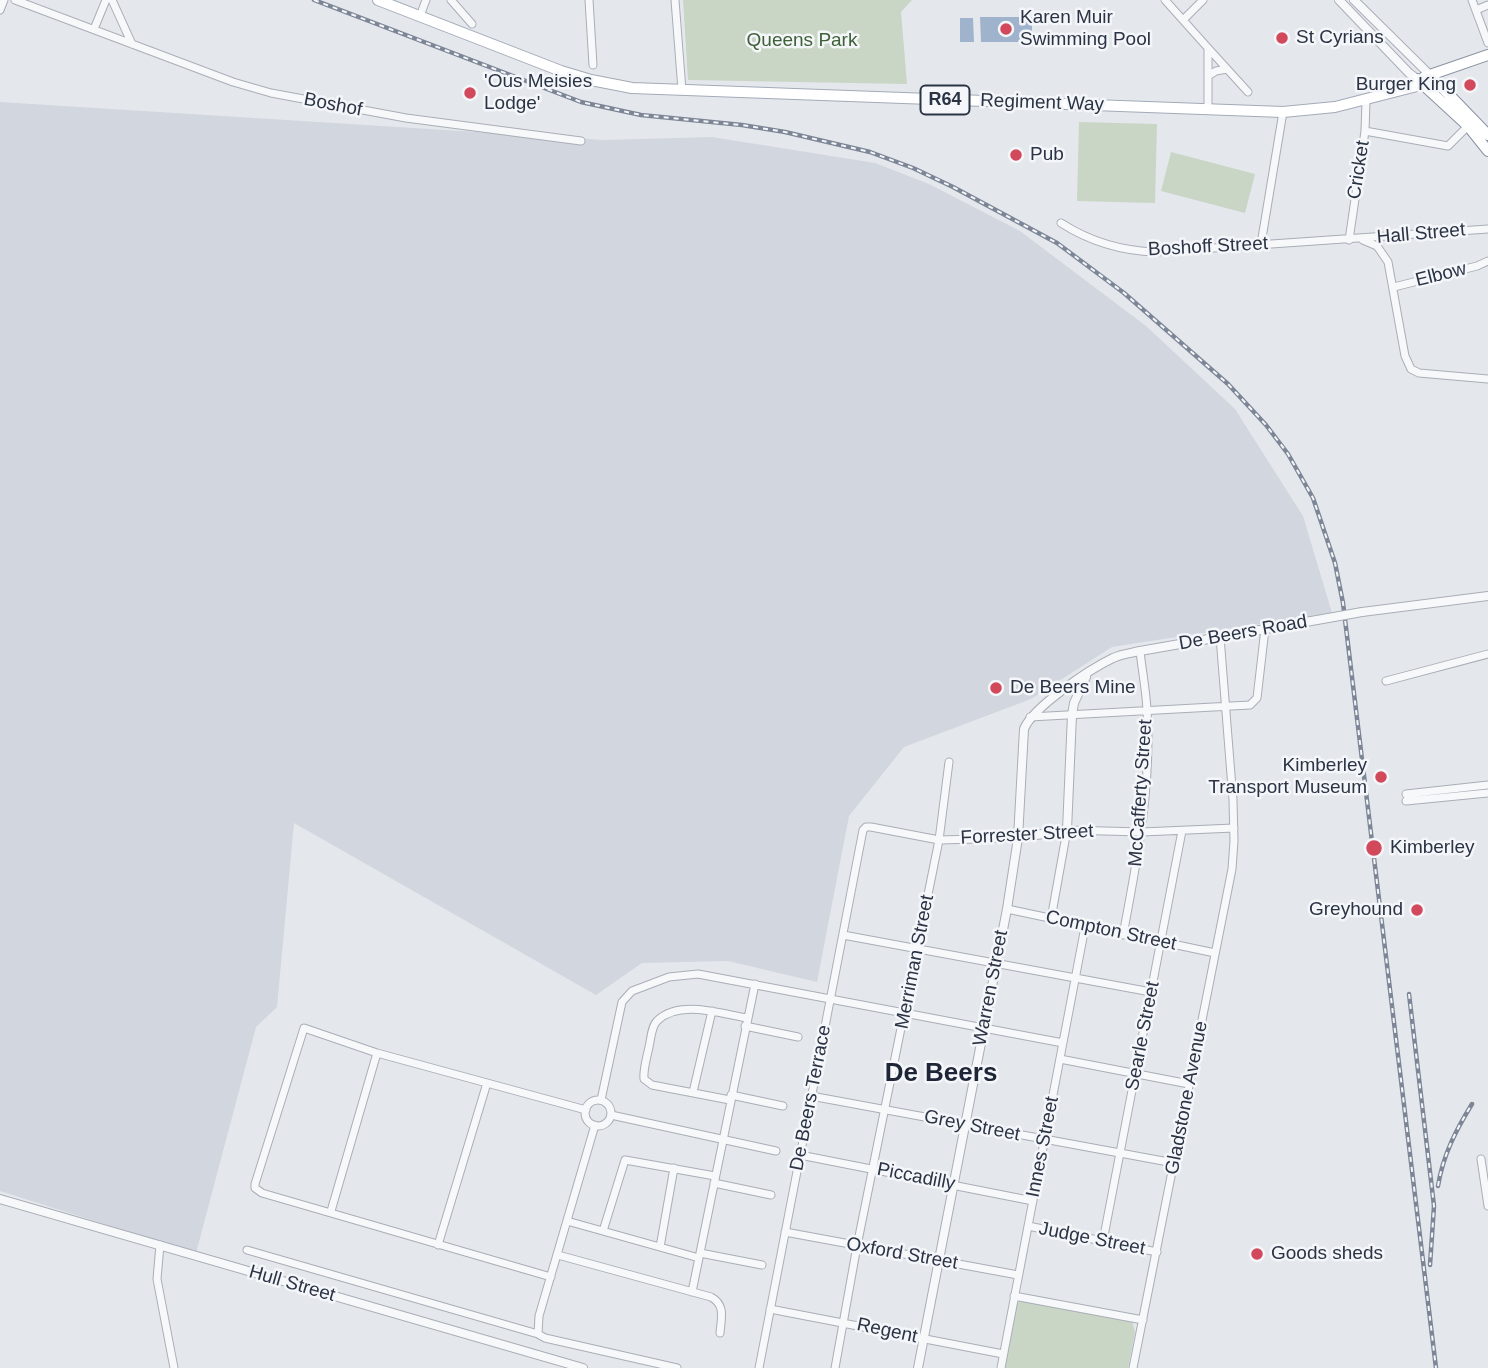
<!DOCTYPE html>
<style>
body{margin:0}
canvas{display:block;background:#e4e7ec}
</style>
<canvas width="1488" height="1368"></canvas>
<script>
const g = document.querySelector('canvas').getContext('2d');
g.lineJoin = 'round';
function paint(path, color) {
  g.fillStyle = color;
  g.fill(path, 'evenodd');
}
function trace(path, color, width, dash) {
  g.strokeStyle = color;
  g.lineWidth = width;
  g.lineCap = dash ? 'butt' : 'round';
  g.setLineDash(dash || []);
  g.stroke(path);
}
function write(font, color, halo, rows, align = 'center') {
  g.font = font + ' Helvetica,sans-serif';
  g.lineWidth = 5;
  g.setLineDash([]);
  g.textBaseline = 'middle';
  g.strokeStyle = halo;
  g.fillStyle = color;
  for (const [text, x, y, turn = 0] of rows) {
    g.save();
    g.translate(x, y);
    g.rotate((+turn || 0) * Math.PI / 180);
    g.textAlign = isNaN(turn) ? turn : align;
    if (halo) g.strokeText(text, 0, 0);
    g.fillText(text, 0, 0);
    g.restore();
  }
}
paint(new Path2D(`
 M0,102L604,140L712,137L875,163L929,184L1020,231L1146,326L1235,409L1303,516L1332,613L1112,647L1031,699L904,747L849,816L817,982L728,961L642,963L596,995L294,823L277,1007L256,1027L196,1253L0,1191Z`), '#d2d6de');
paint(new Path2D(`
 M683,0H912L901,12L907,84L688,80Z
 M1079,122L1157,124L1155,203L1077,201Z
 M1171,152L1255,174L1245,213L1161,191Z
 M1021,1300L1132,1321L1135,1332L1128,1368H1005L1017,1304Z`), '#c9d6c5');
paint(new Path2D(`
 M980,17H1032V42H981Z
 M960,18H973L974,42H960Z`), '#9fb4cc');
const minor = new Path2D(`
 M15,0L233,82L271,93L406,118L581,141
 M112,0L132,44
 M451,0L472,24
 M589,0L593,65
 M675,0L682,90
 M1165,0L1208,48V108
 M1472,0L1488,43
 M0,10L4,0
 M1476,10L1488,5
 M420,16L426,0
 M1183,20L1203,0
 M94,29L106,0
 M1208,48L1248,92
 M1208,76L1216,71L1227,69
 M1365,131L1448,146L1468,126
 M1061,223C1089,241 1123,251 1156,252L1488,229
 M1349,240L1365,131L1366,101
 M1363,240L1377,246L1388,262L1405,356L1411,369L1419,373L1488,379
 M1261,244L1283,112
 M1394,287L1477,266L1488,261
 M1386,681L1488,654
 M1030,717L1250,705L1257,698L1265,629
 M1406,794L1488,785
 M1406,801L1488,793
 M1007,909L1215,953
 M1051,919L1067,830L1142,832L1234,828
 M843,935L1151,992
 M1123,935C1137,861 1152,785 1147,710C1146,690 1142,670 1140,651
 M745,1026L798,1037
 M1060,1059L1189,1084
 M693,1092L712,1011
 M731,1095L783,1106
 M811,1096L1174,1163
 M601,1100L622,1002L632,991L640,988L669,977L698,974L1063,1043
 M730,1100L652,1085L644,1079C643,1069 647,1057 649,1047C651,1039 651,1027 657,1021C679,999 721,1014 747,1018
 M585 1113a13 13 0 1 1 26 0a13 13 0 1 1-26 0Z
 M611,1115L776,1151
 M595,1125L539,1316L538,1334L545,1338L677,1368
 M800,1155L1033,1201
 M1481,1159L1488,1206
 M714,1183L771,1195
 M331,1211L377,1053
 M567,1221L699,1258
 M1028,1226L1157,1252
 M603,1231L625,1160L715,1176
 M785,1232L1018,1275
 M1103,1241L1182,831
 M160,1245L157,1279L174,1368
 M438,1245L487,1083
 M660,1247L674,1168
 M247,1250L538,1334
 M700,1253L762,1265
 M558,1255L711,1297C726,1305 721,1319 720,1333
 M551,1277L262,1193L255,1188V1184L304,1028L377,1053L586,1110
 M692,1292L755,984
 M1014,1296L1143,1320
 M770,1309L1003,1354
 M759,1368L863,830L866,827H871L939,840L1018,838
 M835,1368L857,1246L939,840L949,762
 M1001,1368L1085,927
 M1133,1368L1232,869L1234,841L1233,800L1220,637`);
const tertiary = new Path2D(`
 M1339,0L1409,73L1417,79
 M1354,0L1430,75
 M1362,612L1488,596
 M1018,838L1067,830L1072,715L1074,703L1086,677
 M0,1199L583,1368
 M918,1368L1007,909L1018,838L1024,729C1033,707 1090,669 1113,658C1122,654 1131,653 1140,651L1317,620`);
const primary = new Path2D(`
 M378,0L561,71L591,80L632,88L1283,112L1335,107L1425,84`);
const trunk = new Path2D(`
 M1430,75L1488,135
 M1424,77L1488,55
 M1417,79L1468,126L1488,151`);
trace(minor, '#a9aeb7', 9);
trace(tertiary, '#a9aeb7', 10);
trace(primary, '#a3abb8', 12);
trace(trunk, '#8b94a3', 12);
trace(minor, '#f7f8fa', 7);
trace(tertiary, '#f7f8fa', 8);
trace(primary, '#fff', 10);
trace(trunk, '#fff', 10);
const rail = new Path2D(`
 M314,0L581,102L641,115L742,125L785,132L870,152L913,168L953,187L1057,243L1124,293L1228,384L1266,425L1288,454L1313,498L1335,563L1343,603L1436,1368
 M1409,994L1434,1206L1430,1265
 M1438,1186C1443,1155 1456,1130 1472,1104`);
trace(rail, '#7d8696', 4.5);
trace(rail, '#f4f6f9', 2, [5]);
const tertiaryBridge = new Path2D(`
 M1317,620L1362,612`);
trace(tertiaryBridge, '#a9aeb7', 10, []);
trace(tertiaryBridge, '#f7f8fa', 8);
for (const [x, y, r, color] of [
 [1006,29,7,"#d1495b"],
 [1282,38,7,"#d1495b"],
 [1470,85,7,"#d1495b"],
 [470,93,7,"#d1495b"],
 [1016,155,7,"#d1495b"],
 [996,688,7,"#d1495b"],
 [1381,777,7,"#d1495b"],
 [1374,848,9,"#d1495b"],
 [1417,910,7,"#d1495b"],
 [1257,1254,7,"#d1495b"]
]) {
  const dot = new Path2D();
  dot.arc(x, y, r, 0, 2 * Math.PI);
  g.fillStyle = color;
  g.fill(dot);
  trace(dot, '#f4f6f9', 2.5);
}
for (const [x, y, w] of [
 [945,100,49]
]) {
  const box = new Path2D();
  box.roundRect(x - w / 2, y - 14.5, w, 29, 5);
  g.fillStyle = '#f4f6f9';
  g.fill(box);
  trace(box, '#2b3445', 2);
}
write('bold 18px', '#2b3445', null, [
 ["R64",945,100]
]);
write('19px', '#2b3445', '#f4f6f9', [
 ["Karen Muir",1020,18],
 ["Swimming Pool",1020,40],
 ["St Cyrians",1296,38],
 ["'Ous Meisies",484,82],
 ["Lodge'",484,104],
 ["Burger King",1456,85,"right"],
 ["Pub",1030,155],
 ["De Beers Mine",1010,688],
 ["Kimberley",1367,766,"right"],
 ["Transport Museum",1367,788,"right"],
 ["Kimberley",1390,848],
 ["Greyhound",1403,910,"right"],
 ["Goods sheds",1271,1254]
], 'left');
write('19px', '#3f6138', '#f4f6f9', [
 ["Queens Park",802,41]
]);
write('19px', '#2b3445', '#f4f6f9', [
 ["Regiment Way",1042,103,2],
 ["Boshof",333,105,11],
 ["Cricket",1359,170,-81],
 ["Hall Street",1421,234,-5],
 ["Boshoff Street",1208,247,-3],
 ["Elbow",1441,275,-14],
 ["De Beers Road",1243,633,-10],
 ["McCafferty Street",1141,793,-86],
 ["Forrester Street",1027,835,-3],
 ["Compton Street",1111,931,12],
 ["Merriman Street",915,962,-79],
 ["Warren Street",991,988,-79],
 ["Searle Street",1143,1036,-79],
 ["De Beers Terrace",811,1098,-79],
 ["Gladstone Avenue",1187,1098,-79],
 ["Grey Street",972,1126,11],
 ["Innes Street",1043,1147,-79],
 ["Piccadilly",916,1177,11],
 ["Judge Street",1092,1239,11],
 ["Oxford Street",902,1254,10],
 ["Hull Street",292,1284,16],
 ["Regent",887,1331,12]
]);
write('bold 26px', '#1d2536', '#f4f6f9', [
 ["De Beers",941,1074]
]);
</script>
